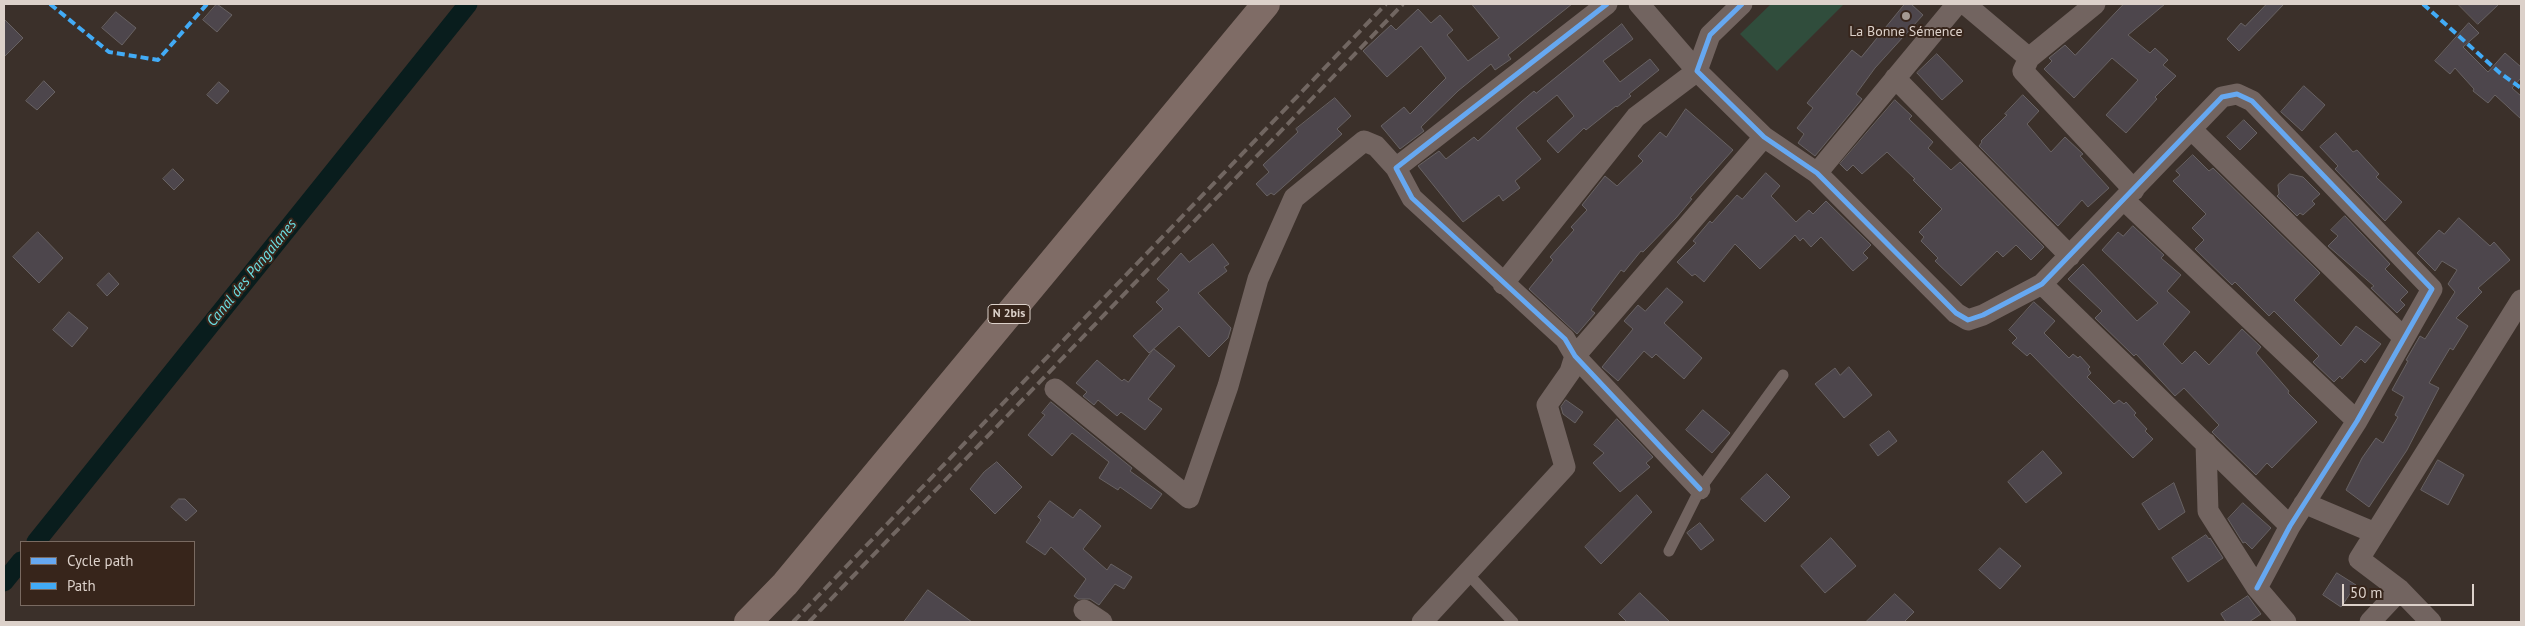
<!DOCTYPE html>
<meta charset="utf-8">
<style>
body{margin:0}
#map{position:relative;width:2525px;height:626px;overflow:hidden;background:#3b302a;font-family:"PT Sans",sans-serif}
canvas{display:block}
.frame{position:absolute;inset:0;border:5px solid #dcd1ca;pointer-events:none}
.legend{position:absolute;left:20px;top:541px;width:175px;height:65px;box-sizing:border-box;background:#37251b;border:1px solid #796a61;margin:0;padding:6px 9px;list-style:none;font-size:15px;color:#dcd1ca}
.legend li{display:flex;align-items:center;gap:10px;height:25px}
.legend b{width:25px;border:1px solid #796a61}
.scale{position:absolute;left:2342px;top:584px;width:132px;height:22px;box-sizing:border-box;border:2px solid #dcd1ca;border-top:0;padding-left:6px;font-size:15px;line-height:18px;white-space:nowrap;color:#dcd1ca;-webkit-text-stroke:4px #37251b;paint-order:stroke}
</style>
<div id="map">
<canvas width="2525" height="626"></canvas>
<div class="frame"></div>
<ul class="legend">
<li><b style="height:6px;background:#66a8f1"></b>Cycle path</li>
<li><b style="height:6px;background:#42abf6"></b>Path</li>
</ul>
<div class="scale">50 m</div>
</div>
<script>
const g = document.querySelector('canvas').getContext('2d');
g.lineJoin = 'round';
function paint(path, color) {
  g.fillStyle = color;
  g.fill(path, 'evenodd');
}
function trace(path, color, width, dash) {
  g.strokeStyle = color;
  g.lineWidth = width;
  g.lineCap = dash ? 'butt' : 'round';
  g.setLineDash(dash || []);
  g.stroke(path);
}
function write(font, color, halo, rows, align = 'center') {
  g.font = font + ' "PT Sans",sans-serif';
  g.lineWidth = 4;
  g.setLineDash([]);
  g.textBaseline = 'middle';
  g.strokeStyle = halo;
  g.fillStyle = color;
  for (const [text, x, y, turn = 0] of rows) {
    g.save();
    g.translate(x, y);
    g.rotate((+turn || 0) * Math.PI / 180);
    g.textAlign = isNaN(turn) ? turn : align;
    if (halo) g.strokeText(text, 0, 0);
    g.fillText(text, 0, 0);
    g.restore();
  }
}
paint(new Path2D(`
 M1771,4H1844L1777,71L1740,34Z`), '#304d3c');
trace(new Path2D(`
 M36,542L468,4
 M4,582L21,561`), '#091d1d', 19);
const building = new Path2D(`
 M217,4L232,15L217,32L203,20Z
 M1472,4H1572L1508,55L1511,59L1495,70L1491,64L1458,91L1421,127L1424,131L1400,149L1381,126L1404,107L1410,114L1446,78L1421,46L1387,77L1363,51L1391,25L1396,30L1418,9L1431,23L1440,15L1453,30L1447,35L1468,61L1499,38Z
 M1905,4H1911L1923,15L1875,68L1856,94L1862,99L1815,156L1798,143L1804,134L1797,128L1813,108L1807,103L1852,50L1861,57Z
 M2124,4H2165L2128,35L2150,53L2155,48L2168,60L2163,65L2176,76L2155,97L2157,99L2126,133L2106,115L2138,80L2112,58L2074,98L2044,69L2052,61L2049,58L2065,45L2075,55Z
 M2267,4H2284L2239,51L2227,39L2241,23L2245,26Z
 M2458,4H2499L2478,24Z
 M116,12L136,28L122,45L102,28Z
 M4,19L23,38L4,57Z
 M2469,23L2479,33L2463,47L2488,72L2505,53L2521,67V78L2512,88L2521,96V119L2495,95L2488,103L2473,91L2474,89L2455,68L2450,74L2435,61Z
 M1622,24L1633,39L1603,61L1620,82L1650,59L1659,70L1629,94L1631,96L1617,107L1616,106L1586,130L1584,128L1558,153L1547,141L1574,116L1557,95L1516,128L1541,159L1515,181L1520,188L1503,201L1499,195L1463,222L1418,166L1439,151L1446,159L1474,137L1478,141L1521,102L1534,91L1536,93Z
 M1937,54L1963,81L1942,100L1917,73Z
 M44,81L55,92L37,110L26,101Z
 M219,82L229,91L217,104L207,95Z
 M2304,86L2325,105L2302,131L2281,112Z
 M2023,95L2039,111L2027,124L2051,152L2065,137L2083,154L2080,156L2109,188L2088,207L2082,200L2058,226L1979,146L1982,142L1981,141L2007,115L2005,114Z
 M1335,98L1351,116L1337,129L1342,134L1274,195L1271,193L1267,196L1256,184L1269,172L1263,165L1298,132L1296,129Z
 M1895,100L1912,116L1909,119L1933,142L1928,148L1951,170L1960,162L2044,247L2031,260L2016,245L2003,257L1997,251L1961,286L1935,261L1938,258L1921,241L1924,237L1919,232L1942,209L1913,180L1915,179L1887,152L1862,174L1853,165L1847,171L1840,164Z
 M1686,109L1733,150L1690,198L1692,199L1676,218L1643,252L1641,251L1624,272L1621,270L1591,310L1595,313L1577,334L1529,289L1553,260L1550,257L1574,230L1571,227L1587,210L1582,205L1605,176L1617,186L1643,161L1638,156L1660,132L1666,137Z
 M2244,120L2257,133L2240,150L2227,137Z
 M2336,133L2353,152L2357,150L2379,174L2376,177L2402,202L2385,221L2335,169L2338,166L2320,147Z
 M2193,155L2209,171L2213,168L2320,273L2294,300L2341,346L2356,326L2381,344L2365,363L2361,359L2342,379L2340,376L2334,382L2313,362L2319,356L2274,311L2269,316L2235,282L2232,285L2195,249L2204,240L2192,228L2206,214L2173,181L2180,175L2176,171Z
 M173,169L184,180L174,190L163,179Z
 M1766,173L1780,186L1771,196L1796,222L1809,210L1813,214L1826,201L1871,245L1863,253L1868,258L1853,271L1821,237L1811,247L1803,238L1800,241L1795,235L1760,269L1735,244L1704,282L1695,274L1692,276L1677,262L1696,243L1693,241L1710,221L1712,223L1737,195L1742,199Z
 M2290,174L2303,177L2320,194L2312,201L2315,204L2303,215L2300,213L2297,216L2277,196L2279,194L2278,185Z
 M2345,216L2390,264L2385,269L2408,292L2400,300L2405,305L2397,313L2371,288L2374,286L2328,246L2338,236L2331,230Z
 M2459,218L2490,246L2494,242L2510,260L2478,288L2482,292L2456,318L2468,326L2453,350L2450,348L2429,383L2439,388L2407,450L2369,507L2346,490L2362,458L2376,438L2383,443L2398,417L2395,415L2404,397L2392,390L2408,361L2406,360L2420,336L2425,339L2455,292L2448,284L2457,270L2442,261L2435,271L2417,253L2439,230L2444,234Z
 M2133,226L2164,255L2161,258L2181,275L2167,291L2190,312L2163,344L2182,364L2195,351L2209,365L2242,329L2261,347L2256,353L2289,391L2288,393L2317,422L2272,468L2267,463L2256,475L2212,432L2219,425L2184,388L2175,396L2136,354L2134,356L2095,318L2102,311L2068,279L2083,264L2137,321L2158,303L2102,250L2118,232L2123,236Z
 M38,232L63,258L39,283L13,257Z
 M1213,244L1229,264L1224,267L1227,271L1198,293L1231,328L1228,338L1209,357L1179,326L1149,353L1133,336L1163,309L1156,302L1169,290L1157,279L1181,253L1189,262Z
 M109,273L119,284L107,296L97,285Z
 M1667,288L1683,302L1664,323L1702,358L1684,379L1656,354L1652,358L1644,351L1618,381L1602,367L1633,329L1624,321L1638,305L1645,311Z
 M2034,302L2055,321L2044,333L2069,358L2073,354L2078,358L2080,356L2090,367L2088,369L2091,373L2087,377L2114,404L2119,400L2124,404L2126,402L2136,413L2134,415L2147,429L2145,431L2153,439L2133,458L2030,353L2027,356L2012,343L2017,338L2009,330Z
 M69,312L88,328L72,347L53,330Z
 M1154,349L1175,366L1148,399L1162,409L1145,430L1121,412L1117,416L1098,400L1094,405L1083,396L1087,392L1076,383L1097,360L1122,381L1124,379L1128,382Z
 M1849,367L1872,395L1844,418L1815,384L1835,368L1840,375Z
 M1566,400L1583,412L1575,423L1563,414L1561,407Z
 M1051,402L1132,468L1130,471L1162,494L1151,509L1120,487L1118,490L1099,478L1109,462L1072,433L1052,456L1028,435L1045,415L1042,413Z
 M1703,410L1730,433L1712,453L1686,430Z
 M1617,419L1653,457L1646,463L1650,467L1620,492L1593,463L1604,453L1594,445Z
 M1889,431L1897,441L1878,456L1870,445Z
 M2043,451L2062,473L2026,503L2008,482Z
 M2438,460L2464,475L2448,505L2421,490Z
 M997,462L1022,487L995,514L970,489L984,472Z
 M1767,474L1790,497L1765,522L1741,499Z
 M2174,483L2185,512L2159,530L2142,504Z
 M1637,495L1652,512L1601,564L1585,547Z
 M179,499H185L197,511L186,521L171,507Z
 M1050,501L1073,518L1080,509L1101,526L1083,549L1107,570L1111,564L1132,577L1124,589L1115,584L1099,605L1090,599H1078L1074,596L1086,579L1051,547L1045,555L1026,542L1041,520L1038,517Z
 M2243,503L2271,528L2252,549L2245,542L2243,543L2228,519Z
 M1700,523L1714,540L1701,550L1687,533Z
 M2206,535L2209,539L2210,538L2223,558L2188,582L2172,558Z
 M1831,538L1856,566L1825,593L1801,566Z
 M2000,548L2021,566L2000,589L1979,570Z
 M2337,573L2356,585L2341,607L2323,595Z
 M928,590L972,622H904Z
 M1640,593L1670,622H1627L1619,614Z
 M1895,594L1914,612L1904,622H1866Z
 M2248,596L2261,614L2249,622H2226L2221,614Z`);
paint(building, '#4d464c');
trace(building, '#686263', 1);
trace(new Path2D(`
 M1669,551L1700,489L1783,375
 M1467,573L1513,622`), '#726460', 11);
trace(new Path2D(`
 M1607,4L1396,168L1412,198L1565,339L1575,356L1700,489
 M1742,4L1710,35L1697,71L1764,137L1817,173L1956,313L1968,320L1983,315L2042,284L2222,97L2237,94L2252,101L2432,289L2357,421L2290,526L2257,588
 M1965,4L2029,58
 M2095,4L2029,58L2023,71L2134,190
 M1895,78L2070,256
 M2191,129L2404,338
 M1817,173L1957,4
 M2124,200L2357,421
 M1503,284L1636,117L1697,71L1639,4
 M2042,284L2290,526
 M1055,389L1189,498L1228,386L1258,279L1294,198L1364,141L1376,146L1396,168
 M2206,443L2208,511L2257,588L2286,622
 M2304,503L2375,533
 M2400,590L2431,622
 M1084,610L1102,622
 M1422,622L1565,467L1547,405L1570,372L1575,356L1764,137
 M2370,622L2400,590L2359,559L2521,300`), '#726460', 21);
trace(new Path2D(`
 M748,622L785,584L1266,4`), '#7f6c66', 28);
trace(new Path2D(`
 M793,622L1386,4
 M809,622L1403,4`), '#716661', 4, [10, 5]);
trace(new Path2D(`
 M50,4L109,52L158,60L207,4
 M2423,4L2500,73L2521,88`), '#42abf6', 4, [8, 4]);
trace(new Path2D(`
 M1607,4L1396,168L1412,198L1565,339L1575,356L1700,489
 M1742,4L1710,35L1697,71L1764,137L1817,173L1956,313L1968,320L1983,315L2042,284L2222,97L2237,94L2252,101L2432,289L2357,421L2290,526L2257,588`), '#66a8f1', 5);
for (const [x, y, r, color] of [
 [1906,16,5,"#a49992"]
]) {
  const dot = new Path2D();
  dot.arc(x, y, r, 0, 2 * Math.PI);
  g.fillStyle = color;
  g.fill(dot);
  trace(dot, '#37251b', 2);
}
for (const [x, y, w] of [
 [1009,314,42]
]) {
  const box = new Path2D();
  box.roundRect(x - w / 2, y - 9.5, w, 19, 4);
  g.fillStyle = '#37251b';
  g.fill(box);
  trace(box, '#dcd1ca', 1);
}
write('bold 12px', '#dcd1ca', null, [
 ["N 2bis",1009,314]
]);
write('14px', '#dcd1ca', '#37251b', [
 ["La Bonne Sémence",1906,32]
]);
write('italic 15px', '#6bdfe4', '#37251b', [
 ["Canal des Pangalanes",252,273,-51]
]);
</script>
